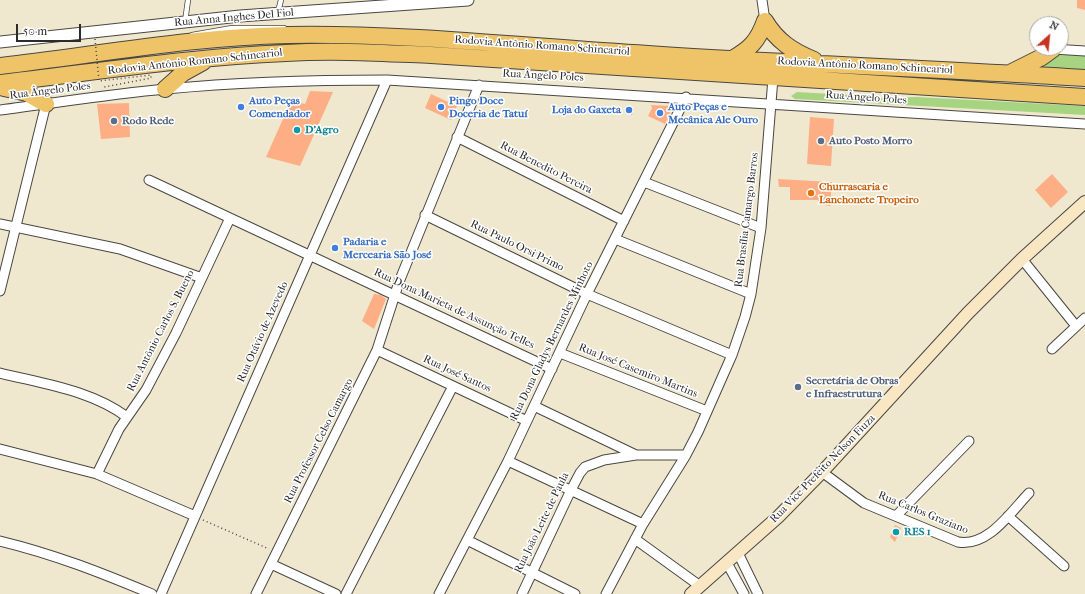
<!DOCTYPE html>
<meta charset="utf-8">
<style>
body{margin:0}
#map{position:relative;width:1085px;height:594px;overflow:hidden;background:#f0e8ce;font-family:"IM FELL French Canon",serif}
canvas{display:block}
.north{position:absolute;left:1029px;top:16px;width:40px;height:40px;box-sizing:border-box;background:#fff;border:1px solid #aaa;border-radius:50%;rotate:27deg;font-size:11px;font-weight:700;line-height:16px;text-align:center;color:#2b2b2b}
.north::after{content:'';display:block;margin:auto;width:14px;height:18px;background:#c8321e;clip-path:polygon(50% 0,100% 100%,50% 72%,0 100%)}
.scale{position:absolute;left:16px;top:24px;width:65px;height:18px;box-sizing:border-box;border:2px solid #2b2b2b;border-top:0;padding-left:5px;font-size:12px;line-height:14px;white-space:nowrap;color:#2b2b2b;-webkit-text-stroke:3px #fff;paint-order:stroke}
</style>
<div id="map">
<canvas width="1085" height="594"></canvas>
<div class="north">N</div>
<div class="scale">50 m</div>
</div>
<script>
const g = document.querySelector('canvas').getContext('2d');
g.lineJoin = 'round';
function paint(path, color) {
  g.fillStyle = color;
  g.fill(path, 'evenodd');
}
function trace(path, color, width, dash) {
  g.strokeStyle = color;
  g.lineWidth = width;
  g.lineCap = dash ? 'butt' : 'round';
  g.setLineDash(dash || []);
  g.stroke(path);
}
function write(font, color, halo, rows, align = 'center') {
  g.font = font + ' "IM FELL French Canon",serif';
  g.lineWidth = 3;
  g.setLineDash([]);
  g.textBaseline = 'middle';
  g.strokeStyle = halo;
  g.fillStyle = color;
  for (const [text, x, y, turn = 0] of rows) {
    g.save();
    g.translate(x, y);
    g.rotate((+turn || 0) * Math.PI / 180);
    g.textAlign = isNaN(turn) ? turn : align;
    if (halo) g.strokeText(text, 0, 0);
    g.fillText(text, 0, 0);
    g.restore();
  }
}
paint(new Path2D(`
 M1056,53L1085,55V70L1036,67Z
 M797,92L867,96L882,98L916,97L1085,106V115L795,99L791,96Z`), '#a7d481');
paint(new Path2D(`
 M1077,0H1085V10L1077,8Z
 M310,91L333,92L300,166L266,157L291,101L305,104Z
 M431,94L457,106L451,120L425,108Z
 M129,103L130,137L101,139L97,104Z
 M627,105L634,109L632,115L624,111Z
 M651,105L671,106L672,109L665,124L648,116L652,108Z
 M810,117L834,119L831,166L807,164Z
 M1052,174L1068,192L1051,208L1035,190Z
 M778,179L832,182L830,206L818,204V200H790V187H779Z
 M374,294L381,295L386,299L374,329L362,321Z
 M895,525L901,528L895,542L890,537Z`), '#fdae84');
const service = new Path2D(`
 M278,12L281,0
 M185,22L188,0
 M192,35L232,28H284`);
const minor = new Path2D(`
 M762,0L765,21
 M1053,49L1085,51
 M0,110C55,103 110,94 166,89C239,82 313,80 387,80L1085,124
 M457,137L624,221
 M149,180L552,369
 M644,182L761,228
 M425,215L587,294L732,355
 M0,224L120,249L202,278
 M615,239L751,294
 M1022,259L1076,326
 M0,291L46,104
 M1052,349L1085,318
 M377,350L527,421
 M560,353L707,411
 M0,373C44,384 90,390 127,417
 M534,406L636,455
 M0,449L97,474L195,516
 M508,461L643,524
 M822,472L864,503L958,542C988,547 1010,513 1029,493
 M97,474L119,429L146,390L176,333L230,218
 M896,516L969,441
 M1008,516L1064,566
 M635,539L700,586
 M467,540L575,594
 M0,541C54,554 102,573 152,594
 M738,553L758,594
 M727,563L744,594
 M271,564L336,594
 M161,594L387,80
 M256,594L377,350L399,282L479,85
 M346,594L453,386
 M439,594L508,461L587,294L686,97
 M522,594L571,490L580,473L585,467L604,460L636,455H686
 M606,594L643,524L686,455L698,432L732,355L745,317L751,294L761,228L773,78`);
const tertiary = new Path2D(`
 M0,42L240,16L468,0`);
const secondary = new Path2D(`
 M691,594L778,517L822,472L968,313L1022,259L1085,202`);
const motorway = new Path2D(`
 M765,21C777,41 792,51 814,60
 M732,59C750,49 758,41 765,21
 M0,66C96,55 191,37 288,35C408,33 528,47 648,54C794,64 940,69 1085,78
 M1010,73L1042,57L1053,49
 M0,83C95,72 190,57 286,53C335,50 383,53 431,55L1085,97
 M4,88L27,93L46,104
 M165,89L183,73L203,62`);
trace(service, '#494743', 6);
trace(minor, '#494743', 11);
trace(tertiary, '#494743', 13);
trace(secondary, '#494743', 14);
trace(motorway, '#494743', 18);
trace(new Path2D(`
 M203,520L269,549`), '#494743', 1.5, [1, 3]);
trace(service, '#fff', 4.5);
trace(minor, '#fff', 9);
trace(tertiary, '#fff', 11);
trace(secondary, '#f9e7c3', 12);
trace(motorway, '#efc469', 16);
trace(new Path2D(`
 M95,39L99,81L151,75V78L104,87`), '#494743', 1.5, [1, 3]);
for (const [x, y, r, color] of [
 [241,107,4,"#3f7fe0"],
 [441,107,4,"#3f7fe0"],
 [629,110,4,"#3f7fe0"],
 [660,113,4,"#3f7fe0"],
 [114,121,4,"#5c6f8a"],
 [297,130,4,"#0f9aa8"],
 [821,141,4,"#5c6f8a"],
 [811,193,4,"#e8710a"],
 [335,248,4,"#3f7fe0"],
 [798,387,4,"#5c6f8a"],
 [896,532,4,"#0f9aa8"]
]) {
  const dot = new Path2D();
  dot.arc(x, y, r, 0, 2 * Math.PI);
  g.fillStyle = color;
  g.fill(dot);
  trace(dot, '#fff', 1.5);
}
write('11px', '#2b2b2b', '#fff', [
 ["Rua Anna Inghes Del Fiol",234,18,-5],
 ["Rodovia Antônio Romano Schincariol",542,46,4],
 ["Rodovia Antônio Romano Schincariol",195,62,-6],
 ["Rodovia Antônio Romano Schincariol",865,66,3],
 ["Rua Ângelo Poles",543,76,3],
 ["Rua Ângelo Poles",50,91,-7],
 ["Rua Ângelo Poles",866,98,4],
 ["Rua Benedito Pereira",546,168,27],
 ["Rua Brasília Camargo Barros",747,220,-83],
 ["Rua Paulo Orsi Primo",517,246,26],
 ["Rua Dona Marieta de Assunção Telles",454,309,25],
 ["Rua Antônio Carlos S. Bueno",161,331,-63],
 ["Rua Otávio de Azevedo",263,332,-66],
 ["Rua Dona Gladys Bernardes Minhoto",552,341,-64],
 ["Rua José Casemiro Martins",638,371,22],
 ["Rua José Santos",457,374,25],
 ["Rua Professor Celso Camargo",319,441,-63],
 ["Rua Vice-Prefeito Nelson Fiuza",823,469,-46],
 ["Rua Carlos Graziano",923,513,22],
 ["Rua João Leite de Paula",542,523,-64]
]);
write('bold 11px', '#366cbe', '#fff', [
 ["Auto Peças",249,101],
 ["Comendador",249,114],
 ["Pingo Doce",449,101],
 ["Doceria de Tatuí",449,114],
 ["Auto Peças e",668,107],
 ["Mecânica Ale Ouro",668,120],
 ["Loja do Gaxeta",621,110,"right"],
 ["Padaria e",343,242],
 ["Mercearia São José",343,255]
], 'left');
write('bold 11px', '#4e5e75', '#fff', [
 ["Rodo Rede",122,121],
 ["Auto Posto Morro",829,141],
 ["Secretária de Obras",806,381],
 ["e Infraestrutura",806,394]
], 'left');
write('bold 11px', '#0d838f', '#fff', [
 ["D'Agro",305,130],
 ["RES 1",904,532]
], 'left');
write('bold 11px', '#c56008', '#fff', [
 ["Churrascaria e",819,187],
 ["Lanchonete Tropeiro",819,200]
], 'left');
</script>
